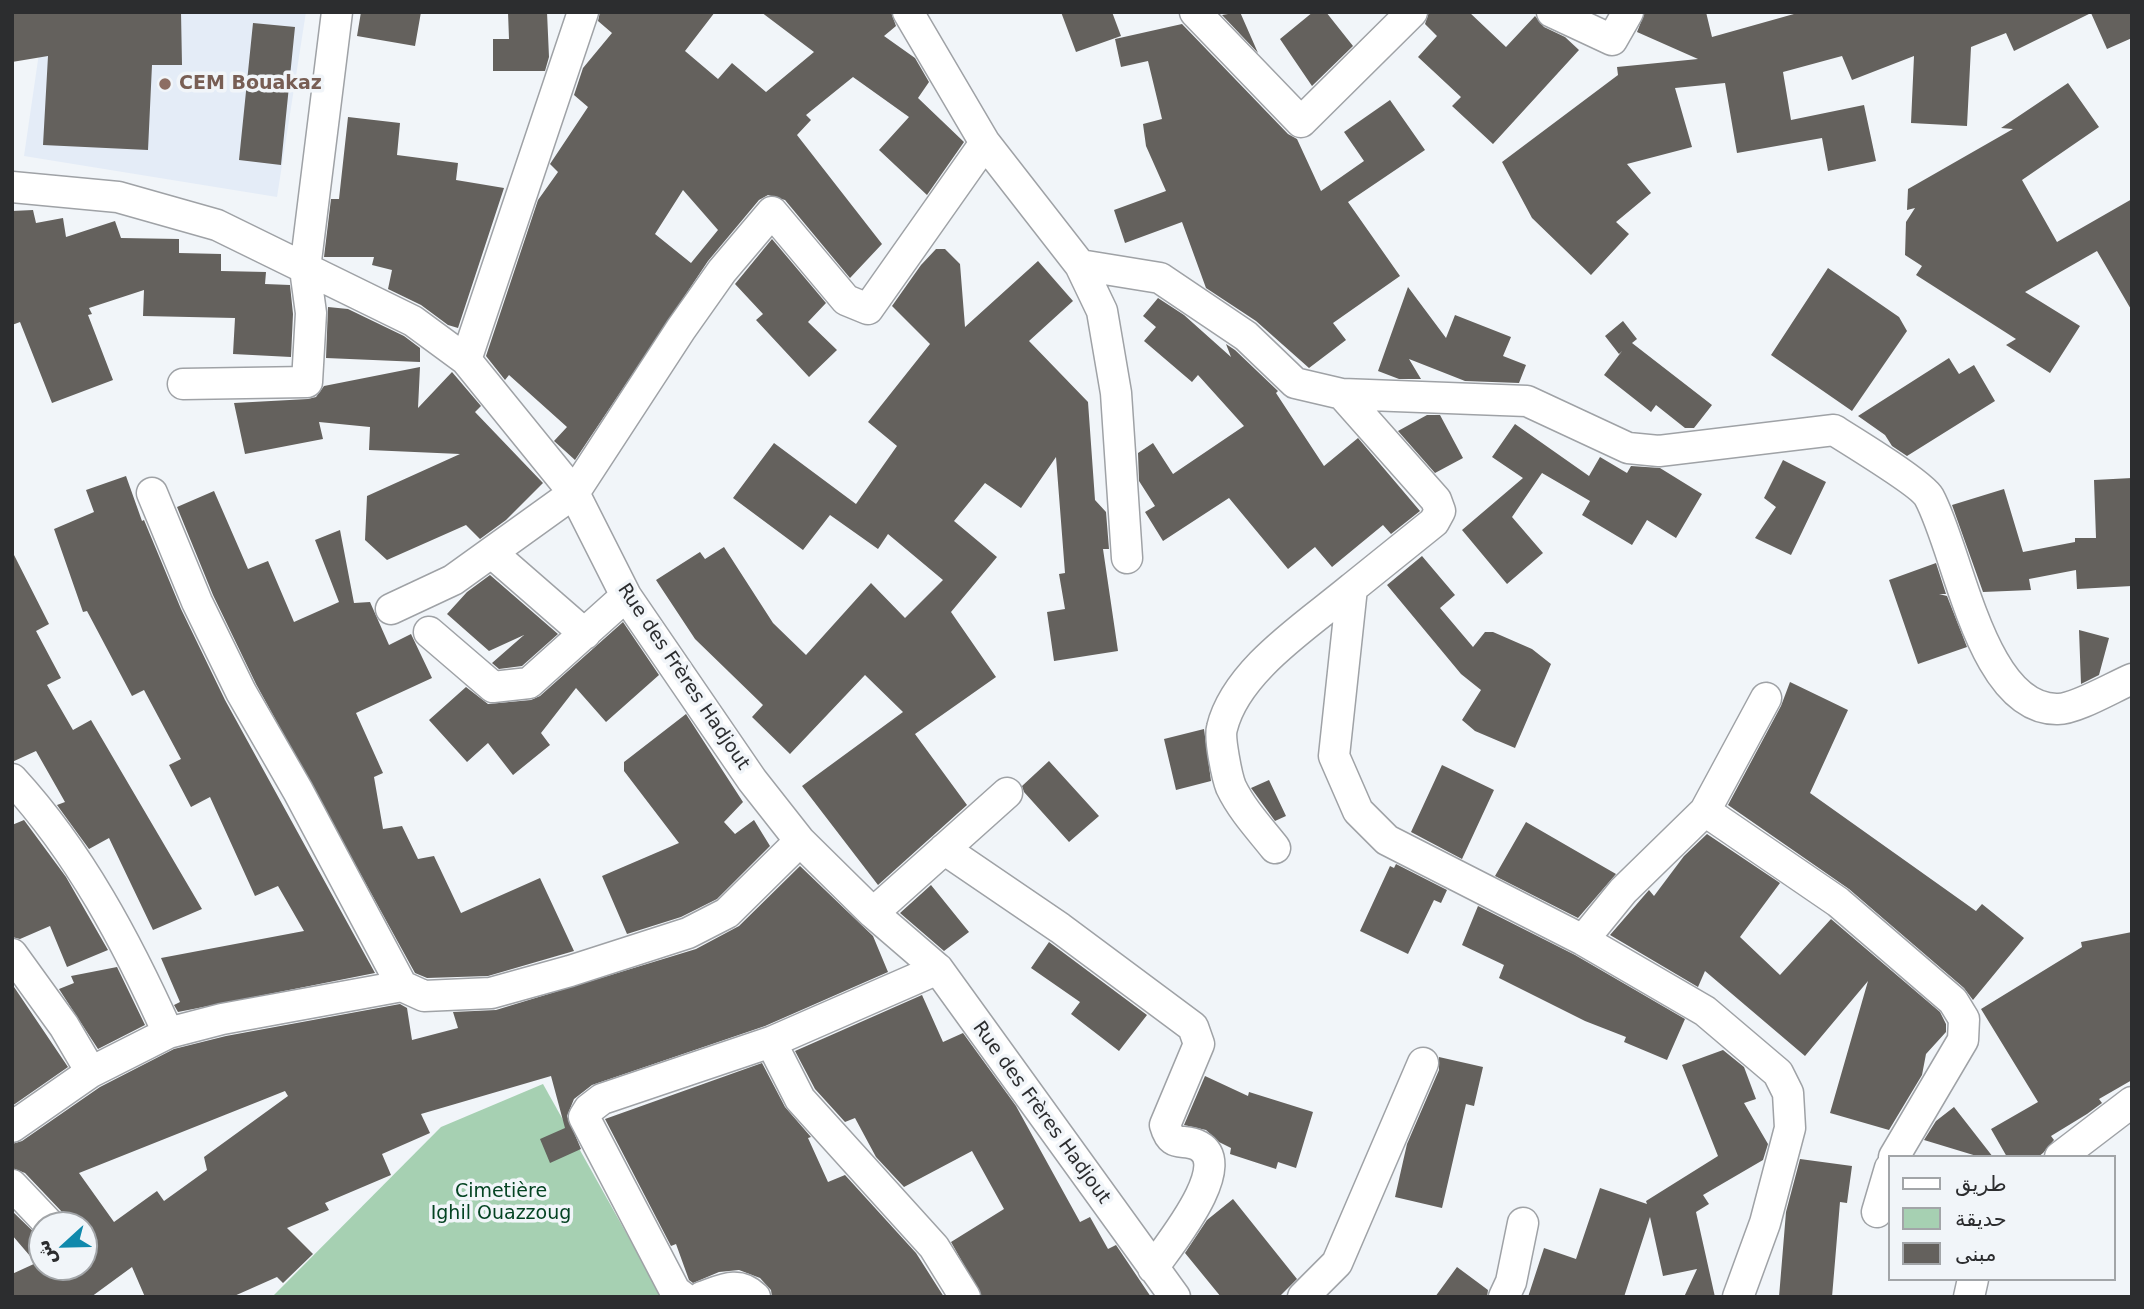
<!DOCTYPE html>
<meta charset="utf-8">
<style>
body{margin:0}
#map{position:relative;width:2144px;height:1309px;overflow:hidden;background:#f1f5f9;font-family:"DejaVu Sans","Noto Sans Arabic",sans-serif}
canvas{display:block}
.frame{position:absolute;inset:0;border:14px solid #2c2d2f;pointer-events:none}
.legend{position:absolute;left:1888px;top:1155px;width:228px;height:126px;box-sizing:border-box;background:#f1f5f9;border:2px solid #a2a5a8;margin:0;padding:9px 12px;list-style:none;font-size:21px;color:#2c2d2f}
.legend li{display:flex;align-items:center;gap:14px;height:35px}
.legend b{width:35px;border:2px solid #a2a5a8}
.north{position:absolute;left:28px;top:1211px;width:70px;height:70px;box-sizing:border-box;background:#f1f5f9;border:2px solid #a2a5a8;border-radius:50%;rotate:248deg;font-size:19px;font-weight:700;line-height:28px;text-align:center;color:#2c2d2f}
.north::after{content:'';display:block;margin:auto;width:24px;height:32px;background:#1089ac;clip-path:polygon(50% 0,100% 100%,50% 72%,0 100%)}
</style>
<div id="map">
<canvas width="2144" height="1309"></canvas>
<div class="frame"></div>
<ul class="legend">
<li><b style="height:9px;background:#fff"></b>طريق</li>
<li><b style="height:19px;background:#a6d0b2"></b>حديقة</li>
<li><b style="height:19px;background:#64615d"></b>مبنى</li>
</ul>
<div class="north">ش</div>
</div>
<script>
const g = document.querySelector('canvas').getContext('2d');
g.lineJoin = 'round';
function paint(path, color) {
  g.fillStyle = color;
  g.fill(path, 'evenodd');
}
function trace(path, color, width, dash) {
  g.strokeStyle = color;
  g.lineWidth = width;
  g.lineCap = dash ? 'butt' : 'round';
  g.setLineDash(dash || []);
  g.stroke(path);
}
function write(font, color, halo, rows, align = 'center') {
  g.font = font + ' "DejaVu Sans",sans-serif';
  g.lineWidth = 7;
  g.setLineDash([]);
  g.textBaseline = 'middle';
  g.strokeStyle = halo;
  g.fillStyle = color;
  for (const [text, x, y, turn = 0] of rows) {
    g.save();
    g.translate(x, y);
    g.rotate((+turn || 0) * Math.PI / 180);
    g.textAlign = isNaN(turn) ? turn : align;
    if (halo) g.strokeText(text, 0, 0);
    g.fillText(text, 0, 0);
    g.restore();
  }
}
paint(new Path2D(`
 M45,12H306L277,197L24,156Z`), '#e4ecf7');
paint(new Path2D(`
 M543,1084L662,1297H272L441,1127Z`), '#a6d0b2');
paint(new Path2D(`
 M12,12H181L182,65H152L148,150L43,145L48,56L12,62Z
 M361,12H421L415,46L357,36Z
 M508,12H547L549,57L545,71H493V39H509Z
 M600,12H715L685,51L718,79L732,63L766,92L814,52L761,12H891L896,26L884,36L915,58L929,82L918,98L964,142L927,195L879,150L909,117L853,77L806,115L811,120L797,135L882,244L850,278L785,200L768,195L759,200L708,261L575,460L554,441L567,427L509,375L505,380L486,356L538,200L558,172L550,164L588,107L574,95L583,68L612,33L598,21ZM683,190L718,230L691,263L655,234Z
 M1061,12H1112L1121,36L1076,52Z
 M1240,12L1258,53L1222,15Z
 M1313,12H1326L1353,46L1312,86L1280,39Z
 M1429,12H1469L1506,47L1535,16L1544,27L1565,37L1579,50L1493,144L1452,106L1461,97L1418,57L1437,36L1425,24Z
 M1645,12H1706L1712,37L1801,12H2132V38L2107,49L2091,13L2014,51L2006,33L1971,47L1967,126L1911,123L1914,56L1852,80L1842,56L1783,72L1791,120L1864,105L1876,161L1828,171L1822,138L1737,153L1725,83L1675,88L1692,147L1627,164L1651,193L1616,222L1629,234L1591,275L1532,218L1502,162L1618,75L1617,67L1698,59L1637,32Z
 M253,23L295,27L281,165L239,160Z
 M1182,24L1288,134L1297,139L1321,191L1364,161L1344,132L1390,100L1425,150L1348,202L1400,276L1333,323L1346,340L1309,368L1256,321L1206,288L1182,222L1125,243L1114,210L1166,191L1146,146L1143,124L1162,119L1148,61L1121,67L1115,39Z
 M2068,83L2099,127L2022,180L2057,242L2132,199V311L2097,251L2025,292L2080,326L2050,373L2006,345L2016,339L1916,275L1922,266L1905,255L1906,222L1915,208L1907,210L1908,189L2013,129L2001,128Z
 M348,117L400,123L397,155L458,163L456,180L504,188L458,328L448,325L421,305L388,289L392,270L372,265L374,257H324L331,199H339Z
 M33,210L36,223L63,218L66,237L115,221L121,238L179,239V253L221,254V271L266,272L265,284L290,285L293,314L291,357L233,354L235,318L143,316L144,290L89,308L92,314L88,315L113,380L52,403L20,322L12,325V211Z
 M772,239L826,303L808,322L837,350L809,377L756,320L763,314L735,284Z
 M936,249H945L960,264L965,327L1038,261L1073,301L1029,341L1088,402L1095,500L1106,512L1109,549H1103L1118,651L1054,661L1047,612L1065,609L1059,574L1065,573L1056,457L1021,508L985,483L954,521L997,557L951,612L996,677L915,734L967,805L878,885L802,786L903,712L865,675L790,754L752,717L763,705L695,639L656,580L700,552L705,559L724,547L773,623L806,655L871,583L905,618L943,580L888,534L878,549L830,515L803,550L733,498L774,443L856,504L897,446L868,422L930,344L892,306L921,265Z
 M1828,268L1899,317L1907,331L1852,411L1771,355Z
 M1408,287L1446,338L1455,315L1511,337L1503,356L1526,365L1519,383L1465,381L1409,359L1421,379H1399L1378,371Z
 M1158,298L1184,315L1231,357L1226,344L1235,350L1278,391L1276,393L1324,466L1358,438L1420,511L1391,534L1383,525L1332,567L1315,547L1288,569L1229,498L1163,541L1145,512L1155,506L1139,481L1138,453L1153,443L1173,474L1244,426L1198,375L1192,382L1144,341L1156,327L1143,316Z
 M328,307L348,309L404,336L420,348V362L326,358Z
 M1623,321L1637,339L1632,343L1712,405L1694,428H1685L1656,405L1651,412L1604,375L1622,351L1619,354L1605,336Z
 M1949,358L1959,374L1974,365L1995,401L1907,456L1892,446L1885,435L1858,416Z
 M420,367L418,408L452,372L481,406L475,412L543,483L506,520L480,539L466,525L387,560L365,540L367,496L460,454L369,450L370,427L319,422L323,439L245,454L234,403L308,399L316,397L324,386Z
 M1427,415H1440L1463,458L1435,473L1398,431Z
 M1515,424L1589,476L1600,457L1627,473L1631,466L1660,468L1702,494L1676,538L1647,520L1632,545L1582,515L1590,501L1542,473L1512,517L1543,553L1507,584L1462,530L1523,478L1492,457Z
 M1783,460L1826,482L1791,555L1755,538L1776,507L1764,498Z
 M126,476L142,521L144,520L181,609L225,700L375,973L178,1012L174,1005L180,1002L161,958L304,931L278,886L255,896L210,797L191,807L169,765L181,759L144,690L132,696L87,611L83,612L54,529L94,512L86,490Z
 M2132,478V586L2077,589L2076,570L2029,579L2031,590L1983,592L1952,505L2004,489L2023,552L2075,542V538H2096L2094,480Z
 M214,491L248,569L268,561L294,622L339,602L315,540L340,530L354,603L370,602L389,645L411,634L432,678L356,713L383,773L374,777L383,829L402,826L418,859L434,856L461,913L540,878L574,951L488,976L427,978L415,973L256,684L213,595L177,507Z
 M12,551L49,624L36,631L61,678L47,685L73,730L91,720L202,909L153,930L109,838L89,849L57,805L65,802L36,751L12,762Z
 M1422,556L1455,595L1440,608L1473,647L1485,632H1493L1532,649L1551,664L1515,748L1475,731L1462,720L1481,690L1461,674L1387,585Z
 M1936,563L1946,594H1939L1947,596L1967,647L1918,664L1889,580Z
 M490,575L558,634L522,666L499,669L492,663L524,635L489,651L447,614L467,592Z
 M623,622L659,675L606,722L576,688L541,733L550,745L513,775L488,743L467,762L429,720L466,687L488,704L531,700L540,696Z
 M2079,630L2109,638L2099,675L2081,684Z
 M1790,682L1848,710L1810,793L1976,911L1982,904L2024,938L1973,1000L1964,988L1849,889L1728,805L1781,706Z
 M686,714L743,802L724,822L735,834L754,820L770,846L717,899L681,917L627,934L602,876L679,843L624,771V762Z
 M1204,729L1211,781L1176,790L1164,739Z
 M1049,761L1099,816L1069,842L1024,792L1022,786Z
 M1442,765L1494,790L1462,859L1411,832Z
 M1269,780L1286,816L1275,821L1251,788Z
 M24,820L66,877L108,950L67,967L50,926L20,939L12,937V825Z
 M1526,822L1616,874L1578,918L1495,876Z
 M1707,834L1780,883L1740,937L1780,975L1831,919L1940,1012L1946,1024V1032L1926,1054L1922,1075L1889,1130L1830,1113L1868,981L1805,1056L1705,971L1698,987L1610,935L1649,890L1654,896L1684,856Z
 M1396,864L1447,890L1441,903L1434,900L1408,954L1360,931L1390,866L1394,868Z
 M800,866L873,936L888,972L765,1026L592,1085L574,1099L567,1116L581,1149L550,1163L540,1139L565,1128L551,1076L421,1114L430,1133L382,1154L391,1175L325,1203L329,1210L287,1228L313,1254L283,1283L277,1277L232,1297H145L132,1267L91,1297H12V1274L36,1263L12,1235V1211L42,1240V1267H84V1225H67L63,1213L25,1173L12,1168V1144L22,1141L100,1087L174,1049L226,1036L400,1004L407,1008L412,1040L458,1028L453,1012L496,1010L696,949L739,926ZM285,1091L288,1096L204,1157L207,1170L164,1201L157,1191L114,1222L79,1173Z
 M931,885L969,932L944,951L900,913Z
 M1478,906L1575,955L1685,1019L1667,1060L1624,1042L1626,1037L1585,1021L1499,978L1504,965L1462,945Z
 M2132,932V1080L2099,1099L2102,1103L2087,1114L2051,1136L2054,1140L2043,1153L2038,1157H2007L1991,1129L2038,1102L1981,1009L2082,947L2081,942Z
 M1049,942L1147,1015L1119,1051L1071,1014L1080,1002L1031,968Z
 M117,967L145,1025L98,1049L59,989L74,983L71,976Z
 M12,984L68,1067L12,1106Z
 M922,995L943,1042L963,1033L1016,1106L1080,1222L1090,1217L1108,1249L1116,1245L1151,1297H982L951,1242L1004,1209L972,1151L904,1187L876,1157L855,1118L845,1122L815,1089L795,1051Z
 M1723,1050L1744,1067L1756,1099L1744,1103L1768,1144L1763,1160L1703,1195L1709,1204L1696,1212L1715,1297H1684L1697,1269L1663,1276L1650,1217L1624,1297H1528L1544,1248L1576,1259L1600,1188L1647,1204L1646,1201L1718,1156L1682,1065Z
 M1439,1057L1483,1067L1474,1106L1466,1104L1442,1208L1395,1197L1407,1144L1439,1070Z
 M762,1063L785,1107L811,1137L808,1138L828,1182L845,1175L916,1253L944,1297H772L771,1290L760,1278L739,1270L719,1272L693,1283L689,1280L676,1244L671,1246L605,1119Z
 M1205,1076L1248,1096L1249,1092L1313,1112L1296,1168L1278,1162L1276,1169L1230,1154L1231,1148L1219,1142L1206,1130L1184,1125Z
 M1954,1107L1993,1157H1980L1924,1140L1936,1121Z
 M1800,1159L1852,1166L1847,1203L1840,1202L1832,1297H1779L1786,1212Z
 M1233,1199L1297,1279L1279,1297H1221L1185,1253L1207,1220Z
 M1457,1267L1488,1290L1487,1297H1435Z`), '#64615d');
const minor = new Path2D(`
 M908,12L985,143L1080,265L1160,278L1246,336L1295,383L1342,394L1436,500L1440,511L1434,522L1352,588L1334,756L1358,811L1387,840L1583,940L1705,1011L1778,1073L1788,1093L1790,1128L1765,1223L1738,1297
 M1195,12L1301,122L1412,12
 M1552,12L1612,40L1628,12
 M12,187L118,197L217,225L413,321L466,360L574,493L626,596L752,780L800,841L873,913L938,969L1175,1297
 M1080,265L1102,311L1116,393L1127,558
 M466,360L583,12
 M183,384L307,382L311,313L305,269L337,12
 M1342,394L1527,401L1628,448L1659,451L1834,430C1850,440 1922,484 1929,497C1959,552 1981,711 2058,709C2076,709 2113,687 2132,679
 M152,493L197,602L241,692L298,791L402,986
 M492,553L585,634
 M391,609L453,580L574,493L681,329L722,271L772,212L846,300L868,309L985,143
 M429,632L493,687L529,683L626,596
 M12,779C80,853 127,942 168,1033
 M1705,811L1838,902L1953,1001L1964,1019L1963,1040L1894,1157
 M1275,848C1260,829 1242,810 1231,787C1227,777 1219,738 1222,728C1236,670 1308,625 1352,588
 M944,849L1060,928L1193,1027L1199,1044L1165,1125C1172,1150 1183,1137 1199,1146C1235,1166 1167,1247 1153,1268
 M873,913L1007,793
 M1583,940L1623,891L1705,811L1766,698
 M12,954L64,1026L91,1072
 M771,1042L800,1099L934,1247L965,1297
 M12,1127L91,1072L168,1033L222,1019L402,986L424,996L491,993L570,971L688,933L727,913L800,841
 M2060,1157L2132,1102
 M12,1185L50,1225
 M1877,1212L1890,1168
 M683,1297L675,1291L584,1117L589,1109L602,1099L771,1042L938,969
 M702,1297C722,1290 738,1280 755,1297
 M1303,1297L1337,1263L1423,1063
 M1504,1297L1511,1282L1523,1223
 M1969,1297L1973,1279`);
trace(minor, '#9fa2a6', 33);
trace(minor, '#fff', 30);
for (const [x, y, r, color] of [
 [165,84,7,"#8d6e63"]
]) {
  const dot = new Path2D();
  dot.arc(x, y, r, 0, 2 * Math.PI);
  g.fillStyle = color;
  g.fill(dot);
  trace(dot, '#f1f5f9', 2.5);
}
write('bold 19px', '#785e54', '#f1f5f9', [
 ["CEM Bouakaz",179,84]
], 'left');
write('19px', '#2c2d2f', '#f1f5f9', [
 ["Rue des Frères Hadjout",683,677,56],
 ["Rue des Frères Hadjout",1041,1113,54]
]);
write('19px', '#044322', '#f1f5f9', [
 ["Cimetière",501,1192],
 ["Ighil Ouazzoug",501,1214]
]);
</script>
